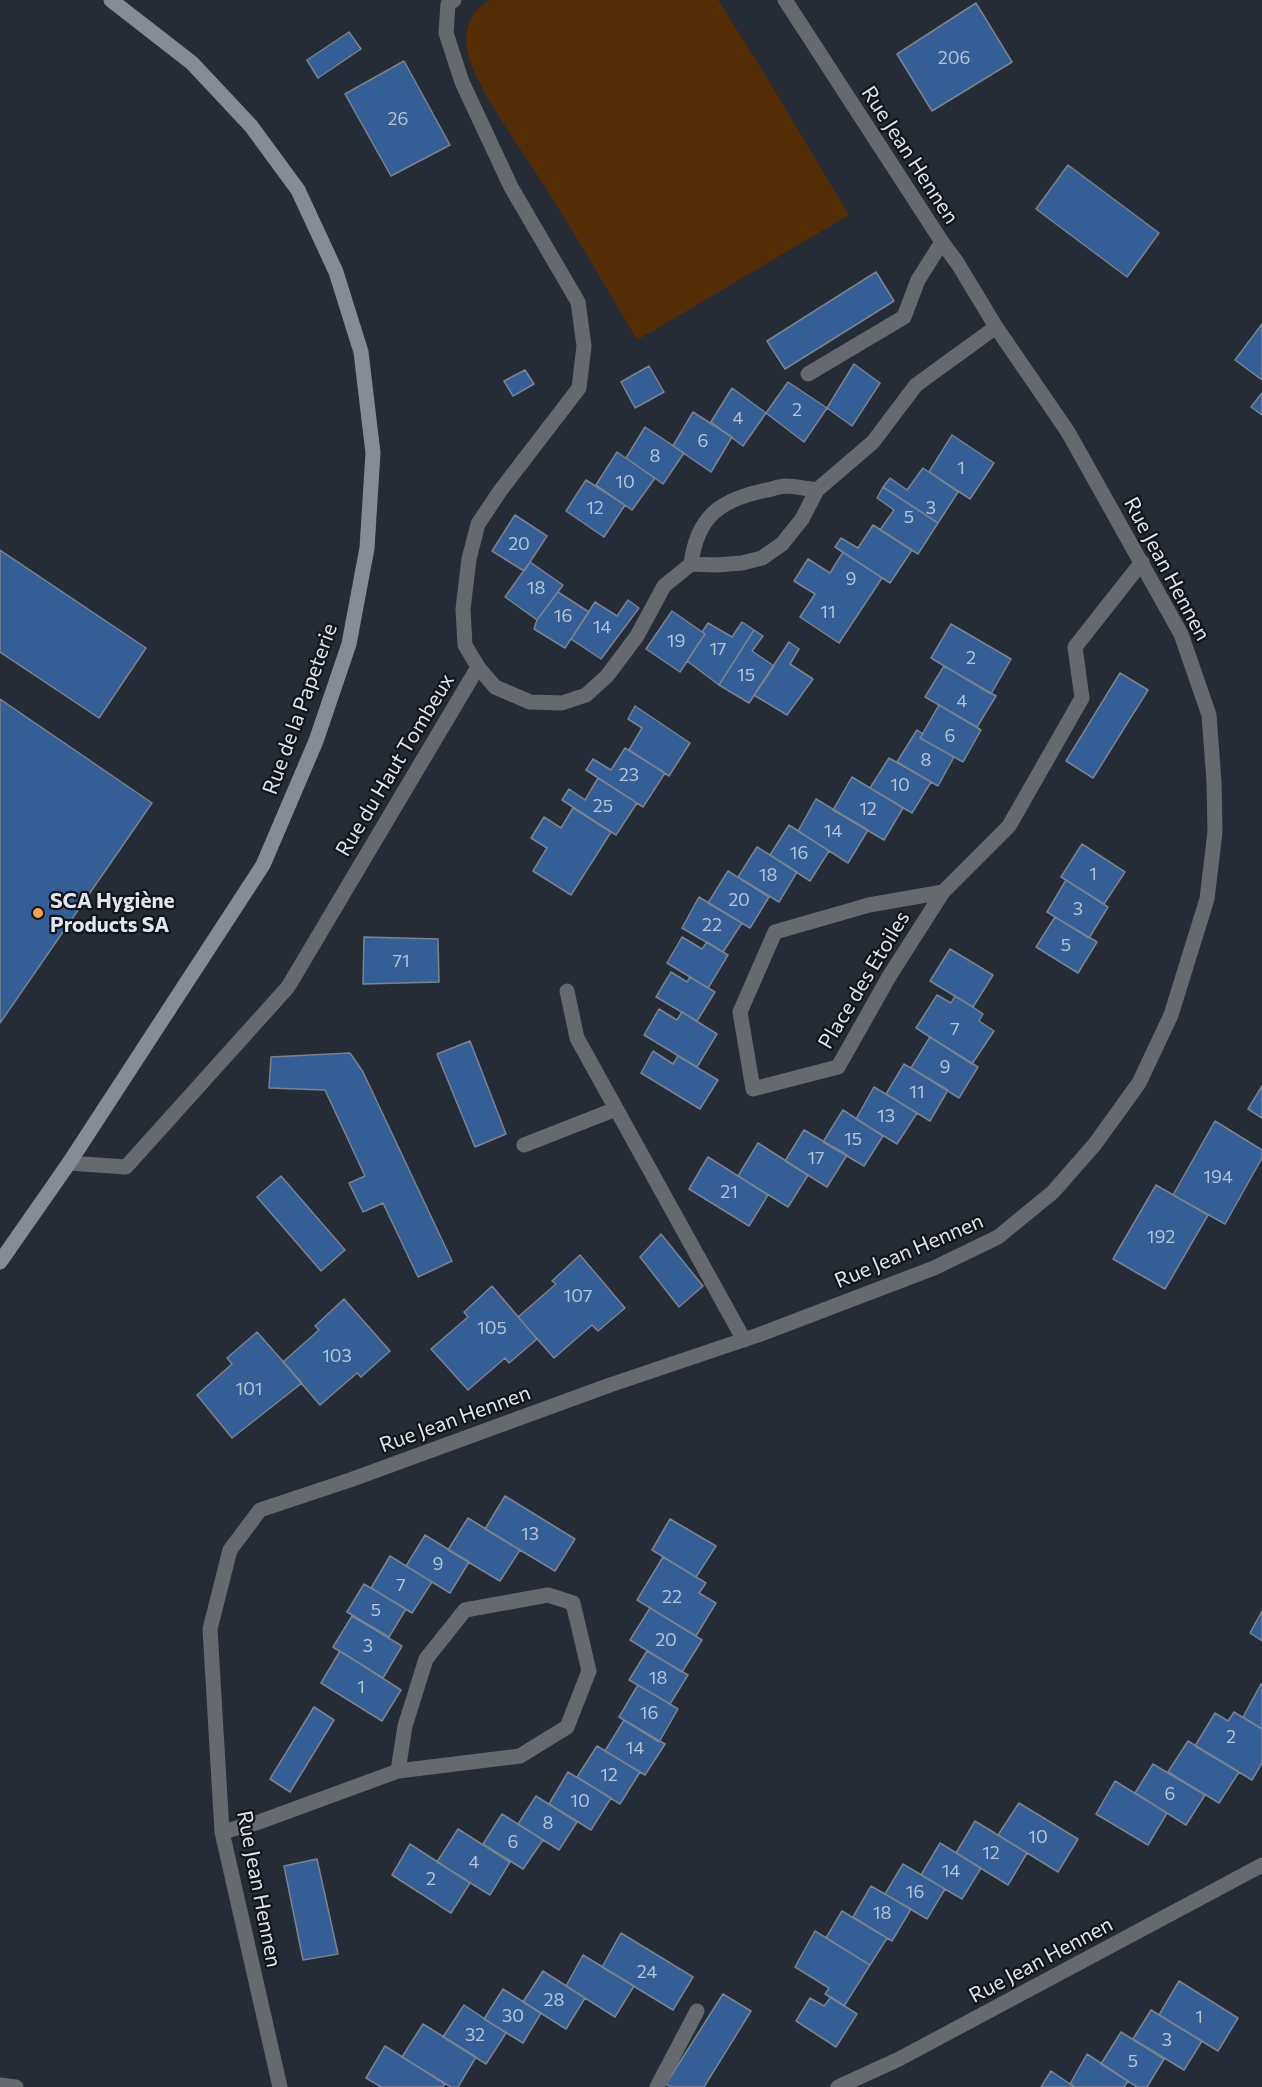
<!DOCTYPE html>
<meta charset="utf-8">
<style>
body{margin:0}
canvas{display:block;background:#252c36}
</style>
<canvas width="1262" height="2087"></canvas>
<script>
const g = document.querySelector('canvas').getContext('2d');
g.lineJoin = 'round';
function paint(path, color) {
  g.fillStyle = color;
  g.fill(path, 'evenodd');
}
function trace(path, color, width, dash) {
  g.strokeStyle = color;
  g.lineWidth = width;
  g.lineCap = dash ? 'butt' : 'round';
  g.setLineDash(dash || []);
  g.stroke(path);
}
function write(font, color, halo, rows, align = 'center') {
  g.font = font + ' Commissioner,sans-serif';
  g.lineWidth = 4.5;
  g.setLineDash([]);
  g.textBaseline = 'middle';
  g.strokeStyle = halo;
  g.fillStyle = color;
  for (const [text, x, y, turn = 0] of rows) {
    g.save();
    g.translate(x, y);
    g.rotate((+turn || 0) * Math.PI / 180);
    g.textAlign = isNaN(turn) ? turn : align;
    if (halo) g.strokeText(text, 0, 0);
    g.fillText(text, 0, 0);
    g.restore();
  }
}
paint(new Path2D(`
 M490,0H718L764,73L849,215L637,340C605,285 573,230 538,176C518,144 473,84 467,49C464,30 471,9 490,0Z`), '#542d04');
const building = new Path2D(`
 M976,3L1012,62L932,111L897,54Z
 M349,32L361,49L318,78L307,60Z
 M404,61L450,145L391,176L345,94Z
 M1068,165L1159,233L1127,277L1036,209Z
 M876,272L894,301L785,369L767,341Z
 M1262,324V380L1235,360Z
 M854,364L880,383L852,426L827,408Z
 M649,366L664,392L635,408L621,382Z
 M525,370L534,384L513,396L504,381Z
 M788,382L827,408L804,442L766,413Z
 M732,388L766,413L743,446L711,422Z
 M1262,393V415L1251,407Z
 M693,412L732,437L711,472L673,446Z
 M645,427L684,453L663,484L626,458Z
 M952,435L994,463L970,499L929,472Z
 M617,452L655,478L632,510L596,485Z
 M923,468L958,492L938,523L883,487L890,478L907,490Z
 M586,480L625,505L604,537L566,511Z
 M883,487L938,523L918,554L880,530L894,510L877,498Z
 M515,515L547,536L524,571L492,551Z
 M873,525L912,550L890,583L835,547L841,538L858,548Z
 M0,550L146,648L99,718L0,652Z
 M843,552L882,578L839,643L800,617L815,594L794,581L808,559L830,573Z
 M530,562L563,585L537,620L505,597Z
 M558,592L589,612L565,648L534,629L537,620Z
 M628,600L639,608L601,659L571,639L595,602L617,616Z
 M672,611L705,634L680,672L646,649Z
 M742,622L754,630L719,685L687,661L705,634L702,632L708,623L732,637Z
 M951,624L1011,659L991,694L931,658Z
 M754,630L763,636L752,651L774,666L749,703L719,685Z
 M789,642L799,649L790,664L813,679L787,715L754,695Z
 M944,666L996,696L977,727L925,697Z
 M1120,673L1148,690L1093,778L1066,761Z
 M0,699L152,803L0,1023Z
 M939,705L981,730L963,762L920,738Z
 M635,706L690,743L669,776L629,750L642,728L628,719Z
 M917,730L923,734L920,738L954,757L938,786L897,762Z
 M625,748L665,773L643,807L586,770L593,759L611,770Z
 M889,758L931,782L912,813L870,788Z
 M852,777L903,808L884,840L833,810Z
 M598,778L637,803L616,835L562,800L569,789L585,800Z
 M816,799L868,830L848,863L798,831Z
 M573,808L611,832L571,895L533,871L547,848L531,838L544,817L561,828Z
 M789,825L829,851L810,881L770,855Z
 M1082,844L1125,872L1104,904L1061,877Z
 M757,847L797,872L779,902L738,877Z
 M728,871L769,897L750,928L708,903Z
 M1066,880L1108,907L1089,938L1047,912Z
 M699,897L742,923L723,952L682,928Z
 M1055,917L1097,942L1078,973L1036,947Z
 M364,937L438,939L439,982L363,984Z
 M682,937L702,949L707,942L728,955L708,988L667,963Z
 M950,949L993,975L973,1007L930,981Z
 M671,972L687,982L690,977L715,992L697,1021L656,997Z
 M937,995L951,1003L955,996L973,1007L983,1014L979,1021L994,1031L972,1064L916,1028Z
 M659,1009L677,1020L682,1012L717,1034L697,1067L644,1035Z
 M930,1037L978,1067L959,1098L911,1068Z
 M470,1041L506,1134L475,1147L437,1054Z
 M653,1051L673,1064L678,1056L718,1080L700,1109L641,1073Z
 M350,1053L363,1072L452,1261L418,1277L383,1203L363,1212L349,1183L365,1176L325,1090L269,1088L271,1057Z
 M904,1064L948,1090L930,1121L886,1094Z
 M1262,1086V1118L1248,1109Z
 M874,1087L917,1113L897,1144L856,1119Z
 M843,1110L883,1136L864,1166L823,1142Z
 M1215,1121L1262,1150V1158L1225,1224L1173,1195Z
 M804,1130L847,1155L827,1187L785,1161Z
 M758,1143L808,1175L788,1207L738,1176Z
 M708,1157L768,1195L749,1226L689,1189Z
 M281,1176L345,1250L321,1271L257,1197Z
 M1156,1185L1208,1215L1165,1289L1113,1259Z
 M661,1234L703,1286L679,1307L640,1257Z
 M580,1255L625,1308L598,1331L592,1325L554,1358L518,1317L556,1284L552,1281Z
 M492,1286L537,1339L509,1363L505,1358L468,1390L431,1349L468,1317L464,1312Z
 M344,1299L390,1351L361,1377L357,1373L320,1405L283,1362L319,1330L315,1326Z
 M257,1332L302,1383L232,1438L197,1395L232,1364L227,1358Z
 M505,1496L575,1539L555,1571L485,1529Z
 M468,1518L520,1550L500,1581L448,1550Z
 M670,1519L716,1546L696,1577L652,1550Z
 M425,1535L469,1562L450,1593L406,1566Z
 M390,1556L432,1582L412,1613L371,1588Z
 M663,1557L706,1583L699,1593L716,1603L696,1636L637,1600Z
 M364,1584L406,1609L389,1637L347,1612Z
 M650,1608L702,1640L682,1672L630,1640Z
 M1262,1611V1641L1250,1633Z
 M352,1616L402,1646L383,1678L333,1647Z
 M340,1651L401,1690L382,1721L321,1683Z
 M647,1651L688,1675L670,1704L629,1680Z
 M1261,1684L1262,1685V1729L1243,1717Z
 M638,1685L678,1709L659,1742L619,1717Z
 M314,1707L334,1720L290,1792L270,1779Z
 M1234,1712L1262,1729V1763L1252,1780L1195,1746L1215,1713L1228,1721Z
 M624,1720L665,1744L645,1775L605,1751Z
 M1188,1741L1239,1772L1219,1803L1168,1772Z
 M597,1746L640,1772L620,1804L577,1777Z
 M1153,1764L1205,1795L1186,1825L1135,1793Z
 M568,1772L611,1798L591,1830L549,1804Z
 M1115,1781L1167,1813L1148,1845L1096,1814Z
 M536,1796L577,1822L559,1850L518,1824Z
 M1019,1803L1078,1839L1058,1872L998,1835Z
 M502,1814L543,1840L523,1869L483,1844Z
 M975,1821L1027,1853L1008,1885L956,1853Z
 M458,1829L510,1862L490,1895L437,1862Z
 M940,1843L981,1868L962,1899L921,1875Z
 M410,1844L470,1883L451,1913L392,1875Z
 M317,1859L338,1954L303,1960L284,1866Z
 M903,1864L945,1889L927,1919L885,1894Z
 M871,1886L911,1909L892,1941L853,1917Z
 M842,1911L887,1938L870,1965L826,1938Z
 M815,1931L870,1965L844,2006L825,1994L829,1988L795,1967Z
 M621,1933L693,1977L673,2010L602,1967Z
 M583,1955L634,1986L615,2017L566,1986Z
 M543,1971L585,1998L566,2029L523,2002Z
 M1179,1981L1238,2018L1218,2051L1159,2015Z
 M503,1989L541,2013L523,2043L484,2019Z
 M723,1994L751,2011L704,2087H671L666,2084Z
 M831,1997L857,2014L836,2047L796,2021L810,1998L824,2006Z
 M464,2005L506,2033L486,2064L443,2037Z
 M1151,2010L1202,2041L1184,2070L1133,2039Z
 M423,2024L476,2057L458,2087H451L402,2057Z
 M1121,2032L1164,2059L1147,2087H1137L1101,2064Z
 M385,2046L445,2084L443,2087H381L366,2078Z
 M1087,2054L1128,2081L1124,2087H1075L1070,2084Z
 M1051,2071L1070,2084L1075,2087H1041Z`);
paint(building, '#335f96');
trace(building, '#7a838e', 1.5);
trace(new Path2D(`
 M808,374L904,317L918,280L942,242
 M567,991L577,1038L744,1340
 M524,1145L616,1109
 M657,2087L697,2011`), '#666a6f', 15);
trace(new Path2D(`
 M454,0L448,4L446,33L462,82L511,187L578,302L584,346L579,388L500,491L478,524L469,559L463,609L465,645L478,667L495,687L530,702L562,703L586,695L607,676L637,636L664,586L691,564L716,565L742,563L762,558L782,544L802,519L817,490L873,442L916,385L996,327
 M691,564C697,518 718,501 762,491C769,490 777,487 785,486C795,486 807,489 817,490
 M943,892L890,975L838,1067L753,1089L740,1012L775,932L869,905L943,892L1009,826L1082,698L1075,647L1142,562
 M69,1163L126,1167L288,987L478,667
 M222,1832L259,1822L398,1771L520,1756L567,1727L589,1671L573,1603L548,1595L465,1610L426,1659L405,1726L398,1771
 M0,2085L16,2087
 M280,2087L222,1832L210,1629L230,1550L260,1510L350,1480L610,1385L761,1334L934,1268L998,1237L1053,1192L1095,1144L1139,1083L1171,1015L1207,899L1215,832L1214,782L1209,715L1181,634L1068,432L996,327L958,264L942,242L785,0
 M838,2087L899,2059L1262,1865`), '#666a6f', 15);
trace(new Path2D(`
 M0,1262L69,1163L263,865L316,741L349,644L367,548L373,453L361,352L336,272L298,190L251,126L192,63L111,0`), '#878c94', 15);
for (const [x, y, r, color] of [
 [38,913,6,"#f9a04d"]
]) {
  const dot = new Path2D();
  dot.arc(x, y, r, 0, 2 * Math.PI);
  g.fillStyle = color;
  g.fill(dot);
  trace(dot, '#111519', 2);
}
write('18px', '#b6c4d6', null, [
 ["206",954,58],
 ["26",398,119],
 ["2",797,410],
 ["4",738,418],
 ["6",703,441],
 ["8",655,456],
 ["1",961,468],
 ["10",625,482],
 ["12",595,508],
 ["3",931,508],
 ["5",909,517],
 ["20",519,544],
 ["9",851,579],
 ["18",536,588],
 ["11",828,612],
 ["16",563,616],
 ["14",602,627],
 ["19",676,641],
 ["17",718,649],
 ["2",971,658],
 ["15",746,675],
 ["4",962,701],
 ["6",950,736],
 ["8",926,760],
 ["23",629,775],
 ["10",900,785],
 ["25",603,806],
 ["12",868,809],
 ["14",833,831],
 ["16",799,853],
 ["1",1093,874],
 ["18",768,875],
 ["20",739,900],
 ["3",1078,909],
 ["22",712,925],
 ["5",1066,945],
 ["71",401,961],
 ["7",955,1029],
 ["9",945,1067],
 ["11",917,1092],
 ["13",886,1116],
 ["15",853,1139],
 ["17",816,1158],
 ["194",1218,1177],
 ["21",729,1192],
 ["192",1161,1237],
 ["107",578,1296],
 ["105",492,1328],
 ["103",337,1356],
 ["101",249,1389],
 ["13",530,1534],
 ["9",438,1564],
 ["7",401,1585],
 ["22",672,1597],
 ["5",376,1610],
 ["20",666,1640],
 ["3",368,1646],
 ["18",658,1678],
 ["1",361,1687],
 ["16",649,1713],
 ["2",1231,1737],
 ["14",635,1748],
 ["12",609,1775],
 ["6",1170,1794],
 ["10",580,1801],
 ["8",548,1823],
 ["10",1038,1837],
 ["6",513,1842],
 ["12",991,1853],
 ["4",474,1862],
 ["14",951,1871],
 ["2",431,1879],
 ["16",915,1892],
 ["18",882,1913],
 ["24",647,1972],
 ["28",554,2000],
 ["30",513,2016],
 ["1",1199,2017],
 ["32",475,2035],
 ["3",1167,2040],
 ["5",1133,2061]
]);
write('21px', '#e1e6ec', '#111519', [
 ["Rue Jean Hennen",910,155,57],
 ["Rue Jean Hennen",1167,569,62],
 ["Rue de la Papeterie",300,709,-70],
 ["Rue du Haut Tombeux",395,765,-59],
 ["Place des Etoiles",864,980,-59],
 ["Rue Jean Hennen",909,1251,-23],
 ["Rue Jean Hennen",455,1419,-20],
 ["Rue Jean Hennen",259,1889,79],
 ["Rue Jean Hennen",1041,1960,-28]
]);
write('bold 21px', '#e1e6ec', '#111519', [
 ["SCA Hygiène",50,901],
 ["Products SA",50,925]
], 'left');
</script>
